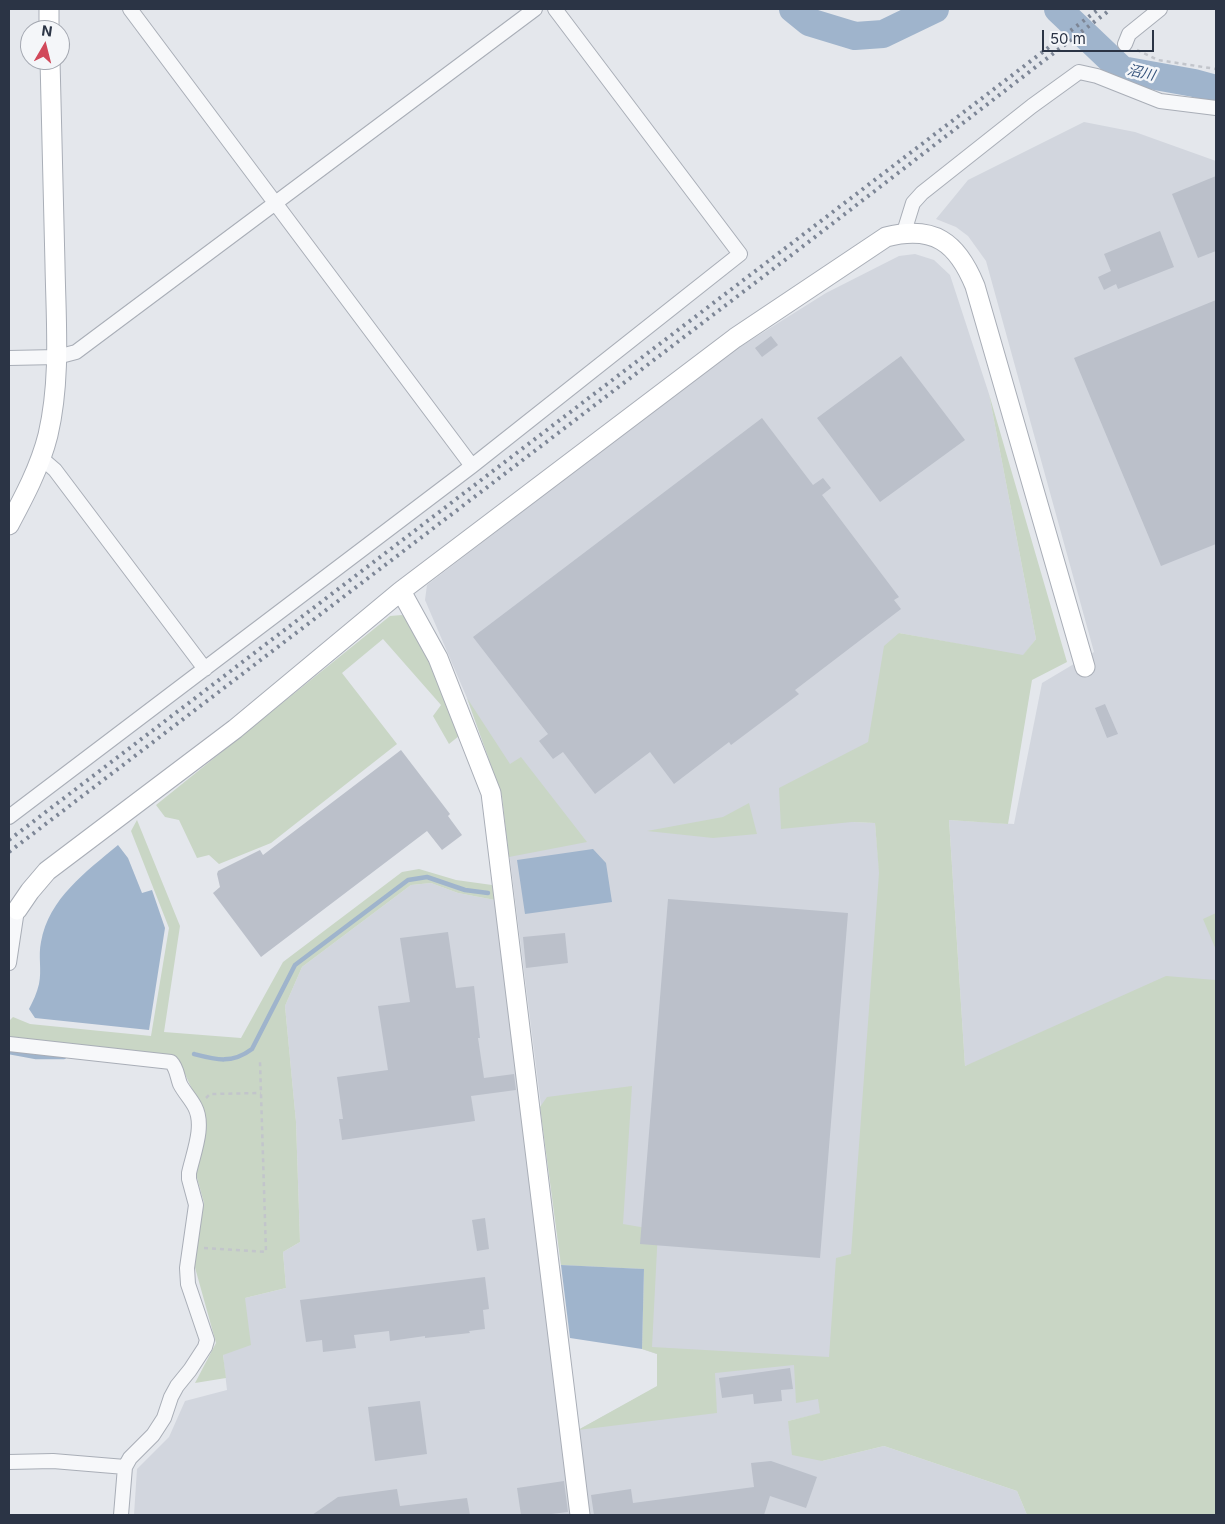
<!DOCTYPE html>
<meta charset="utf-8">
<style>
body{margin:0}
#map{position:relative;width:1225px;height:1524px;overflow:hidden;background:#e4e7ec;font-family:Inter,sans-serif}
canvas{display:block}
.frame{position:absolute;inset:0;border:10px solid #2b3445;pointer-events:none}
.north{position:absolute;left:20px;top:20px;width:50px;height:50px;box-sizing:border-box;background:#f4f6f9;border:1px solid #a4a8b1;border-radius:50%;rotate:8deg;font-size:14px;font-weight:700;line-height:20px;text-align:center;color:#2b3445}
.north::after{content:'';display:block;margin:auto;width:18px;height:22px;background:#d1495b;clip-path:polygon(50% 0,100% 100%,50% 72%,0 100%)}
.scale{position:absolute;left:1042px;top:30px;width:112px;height:22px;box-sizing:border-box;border:2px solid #2b3445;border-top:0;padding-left:6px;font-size:15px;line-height:18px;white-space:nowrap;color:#2b3445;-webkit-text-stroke:4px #f4f6f9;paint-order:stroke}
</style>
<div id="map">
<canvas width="1225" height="1524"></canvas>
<div class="frame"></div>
<div class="north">N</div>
<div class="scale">50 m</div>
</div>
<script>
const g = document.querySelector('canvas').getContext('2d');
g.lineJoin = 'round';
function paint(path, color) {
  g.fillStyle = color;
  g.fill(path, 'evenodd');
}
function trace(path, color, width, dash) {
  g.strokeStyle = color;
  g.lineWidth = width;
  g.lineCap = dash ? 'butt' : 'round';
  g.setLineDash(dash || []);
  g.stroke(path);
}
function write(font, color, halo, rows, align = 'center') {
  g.font = font + ' Inter,"Noto Sans JP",sans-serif';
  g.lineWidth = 5;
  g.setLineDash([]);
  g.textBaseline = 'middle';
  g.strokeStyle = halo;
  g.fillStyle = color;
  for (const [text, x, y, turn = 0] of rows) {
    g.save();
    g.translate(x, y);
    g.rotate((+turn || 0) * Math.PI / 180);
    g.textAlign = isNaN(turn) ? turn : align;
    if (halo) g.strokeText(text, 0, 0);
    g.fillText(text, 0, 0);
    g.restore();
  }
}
paint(new Path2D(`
 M1084,122L1135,132L1216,161V986L965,1066L949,820L1014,824L1042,683L1094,652L986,261L968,236L956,227L936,219L968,180Z
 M915,254L934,260L950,275L989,394L1036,639L1023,656L899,633L868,743L853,822L875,823L901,1111L840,1409L788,1421L822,1461L884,1446L1017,1491L1027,1515H588L578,1430L658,1386L657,1354L642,1349L644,1269L561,1265L502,796L467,698L425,600L427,585L719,360L826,293L899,256Z
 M431,883L458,893L495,900L572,1515H134L137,1469L169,1437L185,1401L227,1390L223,1355L245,1298L286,1288L283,1252L300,1242L296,1122L285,1006L302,967L411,885Z`), '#d2d6de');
paint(new Path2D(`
 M989,394L1067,662L1032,680L1008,824L949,820L965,1066L1166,976L1216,980V1515H1027L1017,1491L884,1446L822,1461L792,1455L788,1421L820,1413L818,1399L796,1403L794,1365L715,1373L717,1413L578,1430L657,1386V1354L642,1349L644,1269L561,1265L540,1107L547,1097L632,1086L623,1224L658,1230L652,1347L829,1357L836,1258L851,1254L879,873L875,823L852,822L781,829L779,788L868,742L884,646L899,633L1023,655L1036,639Z
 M402,615L416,626L459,736L449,744L433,716L441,705L383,639L342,673L397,744L271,843L219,864L209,855L197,858L179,820L165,817L156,805L390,616Z
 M467,698L510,764L521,757L587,842L509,857L502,796Z
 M749,803L757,834L713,838L647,831L723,817Z
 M137,820L180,926L164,1032L241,1038L283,962L402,872L419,869L456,880L492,885L495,900L458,893L431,883L411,885L302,967L285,1006L296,1122L300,1242L283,1252L286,1288L245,1298L251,1345L223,1355L226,1378L195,1383L216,1343L194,1264L204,1203L196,1174L205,1117L177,1057L9,1038V1021L13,1017L30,1024L151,1036L169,928L131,831Z
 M1216,913V950L1203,919Z`), '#c9d6c5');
paint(new Path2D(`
 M118,845L128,858L142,893L152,890L165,928L149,1030L35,1018L29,1009C33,1001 37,993 39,984C42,970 38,956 41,942C49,898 86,872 118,845Z
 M593,849L606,863L612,902L525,914L517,860Z
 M561,1265L644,1269L642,1349L570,1338Z`), '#9fb4cc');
trace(new Path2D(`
 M9,1052L36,1057H64
 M194,1054C217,1060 232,1064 252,1049L295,965L408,880L427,877L465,890L488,893`), '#9fb4cc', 4.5);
trace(new Path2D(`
 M793,9L809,22L855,36L883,34L935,9
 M1058,9L1122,70L1194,83L1216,89`), '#9fb4cc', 28);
paint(new Path2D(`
 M1216,176V251L1198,258L1172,194Z
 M1160,231L1174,267L1118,289L1116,284L1104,290L1098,277L1111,271L1104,254Z
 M1216,300V544L1161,566L1074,358Z
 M771,336L778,345L762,357L755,348Z
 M901,356L965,440L880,502L817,418Z
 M762,418L813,485L823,478L831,488L822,495L899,597L894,600L901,609L795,690L799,694L731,745L729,742L674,784L650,752L595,794L563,752L553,759L539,741L548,734L473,637Z
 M1105,704L1118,734L1107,738L1095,708Z
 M401,750L450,814L448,816L462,835L442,850L427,831L261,957L213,893L220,887L217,874L218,871L260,850L263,855Z
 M668,899L848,913L820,1258L640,1244Z
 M448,932L456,988L474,986L480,1038H478L484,1078L514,1074L516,1090L471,1096L475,1121L342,1140L339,1119H343L337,1077L388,1070L378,1006L410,1002L400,938Z
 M565,933L568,963L526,968L523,937Z
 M485,1218L489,1249L477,1251L472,1220Z
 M485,1277L489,1309L483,1310L485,1329L469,1331L470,1333L425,1338V1336L390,1341L389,1331L354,1335L356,1348L323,1352L322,1340L306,1342L300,1300Z
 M790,1368L793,1389L781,1390L782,1401L754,1404L753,1394L722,1398L719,1378Z
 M420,1401L427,1454L375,1461L368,1407Z
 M771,1461L817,1477L806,1508L770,1496L764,1515H594L591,1495L631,1489L633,1503L754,1487L751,1463Z
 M564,1481L568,1512L543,1515H521L517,1488Z
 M397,1489L400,1506L467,1498L470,1515H312L338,1497Z`), '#bbc0ca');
const street = new Path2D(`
 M130,9L472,466
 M1125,44L1129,34L1160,9
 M904,232L913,203L922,193L1032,106L1079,72L1097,76L1160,101L1216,108
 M9,358L57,357L76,352L535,9
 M40,457L55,470L205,669
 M9,817L472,466L740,254L555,9
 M9,963L17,910
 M9,1044L171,1062C177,1068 177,1076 180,1084C184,1092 191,1099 195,1107C205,1126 193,1154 189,1173V1179L196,1205L187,1268L188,1284L207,1340L205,1347L190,1370L177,1386L171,1397L164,1418L153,1435L130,1458L125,1467L121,1515
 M9,1462L53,1461L125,1467`);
const secondary = new Path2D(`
 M49,9V30
 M9,525C24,497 40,467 48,435C61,379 56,322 55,265C53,197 52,128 50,60
 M401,591L438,658L491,793L580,1515
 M17,910L30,891L47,871L235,729L401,591L735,338L886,237C934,225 957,242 975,286L1085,667`);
trace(street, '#a9aeb7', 16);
trace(secondary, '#a9aeb7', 21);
trace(new Path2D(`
 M1137,50L1158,60L1216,69
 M206,1098L210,1094L261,1093
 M204,1248L266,1252L260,1062`), '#c2c5cb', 2.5, [4, 4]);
trace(street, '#f7f8fa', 14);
trace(secondary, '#fff', 19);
trace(new Path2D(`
 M9,840L1099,9
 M9,852L802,247L1111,9`), '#7d8696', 4, [2.5, 5]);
write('italic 14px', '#34527a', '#f4f6f9', [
 ["沼川",1141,73,13]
]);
</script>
